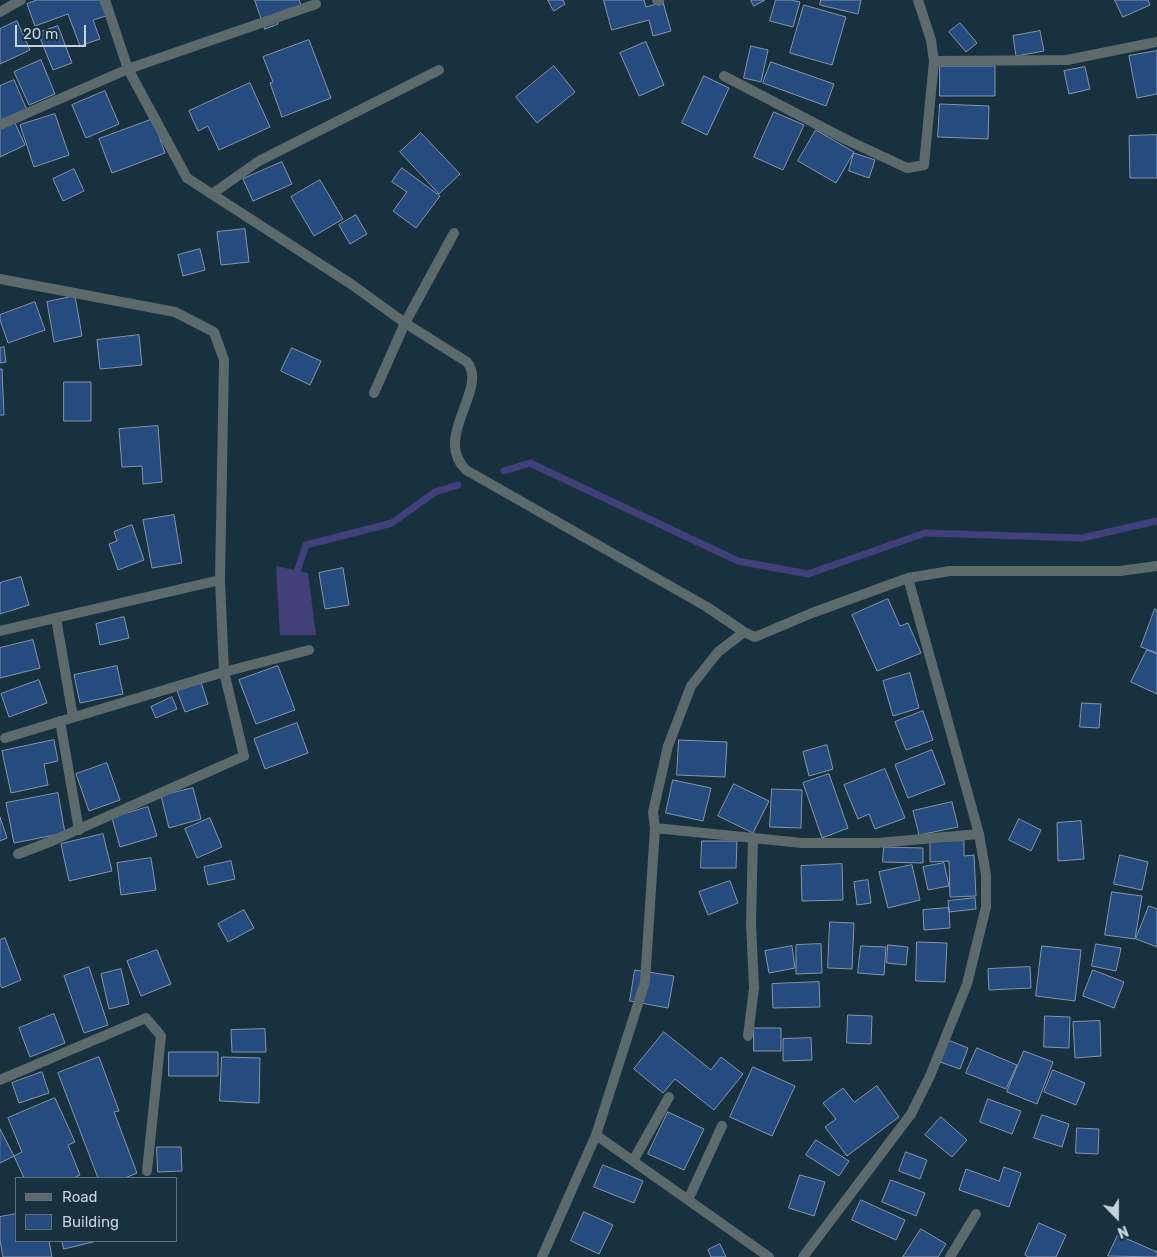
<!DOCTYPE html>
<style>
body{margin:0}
#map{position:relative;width:1157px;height:1257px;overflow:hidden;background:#18313e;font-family:Rubik,sans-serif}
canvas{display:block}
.legend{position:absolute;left:15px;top:1177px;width:162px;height:65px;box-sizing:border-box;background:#18313e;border:1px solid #5d727d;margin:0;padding:6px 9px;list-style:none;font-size:15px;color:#c5d4dc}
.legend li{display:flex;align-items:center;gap:10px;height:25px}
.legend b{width:25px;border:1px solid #5d727d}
.north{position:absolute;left:1092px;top:1192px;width:50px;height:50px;-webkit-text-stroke:4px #18313e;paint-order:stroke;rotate:158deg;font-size:14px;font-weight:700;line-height:20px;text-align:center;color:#c5d4dc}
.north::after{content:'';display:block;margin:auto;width:18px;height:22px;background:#c5d4dc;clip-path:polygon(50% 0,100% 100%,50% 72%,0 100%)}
.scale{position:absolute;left:15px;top:25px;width:71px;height:22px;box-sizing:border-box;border:2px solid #c5d4dc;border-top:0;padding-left:6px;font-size:15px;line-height:18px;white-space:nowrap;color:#c5d4dc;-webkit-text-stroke:4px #18313e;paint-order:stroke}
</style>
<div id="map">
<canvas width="1157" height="1257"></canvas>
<ul class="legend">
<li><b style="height:6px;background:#5c6a6c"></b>Road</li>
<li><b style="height:14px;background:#264c7f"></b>Building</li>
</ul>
<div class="north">N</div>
<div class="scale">20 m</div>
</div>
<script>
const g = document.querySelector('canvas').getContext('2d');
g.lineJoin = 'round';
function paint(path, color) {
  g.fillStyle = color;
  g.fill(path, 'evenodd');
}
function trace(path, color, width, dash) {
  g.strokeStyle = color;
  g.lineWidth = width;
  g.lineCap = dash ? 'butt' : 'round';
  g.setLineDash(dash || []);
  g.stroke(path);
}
paint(new Path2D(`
 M276,566L308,573L316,635H280Z`), '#41407a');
trace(new Path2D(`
 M504,471L530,463L738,561L808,574L925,533L1082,538L1157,521
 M295,578L306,545L392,523L435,492L458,485`), '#41407a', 7);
const building = new Path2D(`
 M37,0H100L106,16L93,20L100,39L80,46L68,14L35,26L27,4Z
 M255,0H299L302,8L276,18L278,24L265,29Z
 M548,0H563L565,4L554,11Z
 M604,0H644L646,7L663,2L671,31L653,36L649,20L612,30Z
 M751,0H765L754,6Z
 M776,0H791L800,2L793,27L770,21Z
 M821,0H861L858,14L820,5Z
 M1115,0H1148L1150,5L1123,17Z
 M804,5L846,17L832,65L790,53Z
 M17,21L30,50L0,64V29Z
 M960,23L977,43L966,52L949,32Z
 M58,26L72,63L53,70L38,33Z
 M1040,31L1044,51L1016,56L1013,36Z
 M309,40L331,98L282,117L270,83L273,82L263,57Z
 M646,42L664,85L639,96L620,53Z
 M751,46L768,50L761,82L744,78Z
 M1157,51V94L1137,98L1129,56Z
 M41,60L55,94L29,105L14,72Z
 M771,62L834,84L826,106L763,83Z
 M554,66L575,92L537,123L516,97Z
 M940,66H995V96H940Z
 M1085,67L1090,89L1069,94L1064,71Z
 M704,76L729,88L707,135L682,123Z
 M14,80L27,110L0,122V86Z
 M250,83L270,127L219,150L208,126L198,131L189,111Z
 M105,91L119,124L86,138L72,105Z
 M940,104L989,106L988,139L938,137Z
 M774,112L804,125L783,170L754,157Z
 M55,114L69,155L34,167L20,125Z
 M153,119L165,153L112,173L99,139Z
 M15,123L25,145L0,157V130Z
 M816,130L854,152L836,183L798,161Z
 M421,133L460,174L439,194L400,152Z
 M1157,135V178H1130L1129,136Z
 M854,153L875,160L869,178L849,171Z
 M282,162L292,184L253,201L243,179Z
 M402,168L440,196L416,228L393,211L407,192L392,182Z
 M74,169L84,191L63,201L53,179Z
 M320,180L343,219L314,236L291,197Z
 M356,215L367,234L350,244L339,225Z
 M245,229L249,262L221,265L217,232Z
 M200,249L205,270L183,276L178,255Z
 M75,296L82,336L54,342L47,302Z
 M35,302L45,330L8,343L0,320V315Z
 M139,335L142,365L100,369L97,340Z
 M4,347L6,362L0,363V348Z
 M292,348L321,361L310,385L281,371Z
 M0,369H2L4,415H0Z
 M64,382H91V421H64Z
 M158,426L162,482L143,484L142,466L122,467L119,429Z
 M174,515L182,563L152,568L143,520Z
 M132,525L144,560L118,570L109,544L117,541L114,532Z
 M343,568L349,605L325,609L319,573Z
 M21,577L29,605L0,614V583Z
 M888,599L900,626L908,623L921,653L877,671L852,615Z
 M1155,609L1157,610V653L1141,647Z
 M124,617L129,638L100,645L96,624Z
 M33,640L40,668L0,678V648Z
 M1147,650L1157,654V694L1131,682Z
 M117,666L123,694L80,703L74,675Z
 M278,666L295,710L256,724L239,680Z
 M910,673L919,708L893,716L883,681Z
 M200,679L208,704L185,712L176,688Z
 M39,680L47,703L9,717L1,694Z
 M172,697L177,709L156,718L151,707Z
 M1082,703L1101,704L1099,728L1080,727Z
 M923,711L933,740L906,750L895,722Z
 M297,723L308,753L265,769L254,739Z
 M54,740L58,761L44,764L48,785L11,793L2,751Z
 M679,740L727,742L725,777L677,775Z
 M827,745L833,769L809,776L803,752Z
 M932,750L945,784L908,798L895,765Z
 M107,763L120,800L89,811L76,774Z
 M885,769L905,818L875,829L869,814L858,819L844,785Z
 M829,774L848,828L822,838L803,783Z
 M673,780L711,788L703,821L666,813Z
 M734,784L769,801L753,833L718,816Z
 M193,788L201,819L169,828L161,796Z
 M772,789L802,790L801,828L770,827Z
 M58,793L65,833L14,843L6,803Z
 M952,802L958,827L919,835L913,811Z
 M148,807L157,836L120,847L112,818Z
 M0,817L7,838L0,841Z
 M210,818L222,847L197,858L185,829Z
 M1019,819L1041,830L1031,851L1009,840Z
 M1081,821L1084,859L1058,861L1057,823Z
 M103,834L112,871L69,881L61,844Z
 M702,841H737L736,868H701Z
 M964,841V856L974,855L976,896L950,897L949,861L930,862V842Z
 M884,847L923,848V863L883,862Z
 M1120,855L1148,862L1142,890L1114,884Z
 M151,858L156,890L121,895L117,863Z
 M231,861L235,879L208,885L204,867Z
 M944,863L949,886L928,890L923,867Z
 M842,864L843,900L802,901L801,866Z
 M912,865L920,900L888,908L879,872Z
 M868,880L871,903L857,905L854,882Z
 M730,881L738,903L708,915L699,892Z
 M1112,892L1142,896L1135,939L1105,935Z
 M975,898L976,909L949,912L948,901Z
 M1149,906L1157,909V947L1136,939Z
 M949,908L950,928L924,930L923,910Z
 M244,910L254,928L228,942L218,924Z
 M830,922L854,923L852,969L828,968Z
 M5,938L21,980L2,988L0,984V940Z
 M917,942L947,943L945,982L916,981Z
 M821,944L822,973L796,974V945Z
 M1096,944L1121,948L1116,971L1092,966Z
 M888,945L908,947L906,965L887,963Z
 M792,946L795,968L769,973L765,951Z
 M861,946L886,947L884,975L858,973Z
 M1042,946L1081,950L1075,1001L1036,996Z
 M157,950L171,984L141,996L127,961Z
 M89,967L108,1025L84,1033L64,976Z
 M1030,967L1031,988L989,990L988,969Z
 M121,969L129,1004L109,1009L101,974Z
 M635,970L674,976L668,1008L630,1001Z
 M1093,970L1124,982L1114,1008L1083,996Z
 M819,982L820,1007L773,1008L772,984Z
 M54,1014L65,1043L30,1057L19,1028Z
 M848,1015L872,1016L871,1044L847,1043Z
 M1045,1016L1070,1017L1069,1048L1044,1047Z
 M1100,1021L1101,1056L1075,1058L1073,1022Z
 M754,1028H781V1051H754Z
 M265,1029L266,1052H232L231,1030Z
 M664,1032L711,1070L721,1057L743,1074L714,1110L675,1079L663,1093L634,1069Z
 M811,1038L812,1060L783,1061V1039Z
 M948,1040L968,1048L960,1069L940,1062Z
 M977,1048L1017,1065L1006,1089L966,1073Z
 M1024,1051L1053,1062L1037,1104L1007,1092Z
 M169,1052H218V1076H169Z
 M99,1057L119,1111L114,1112L137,1173L125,1178H98L58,1073Z
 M222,1057L260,1058L259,1103L220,1101Z
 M753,1067L795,1086L772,1136L730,1117Z
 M1053,1070L1085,1083L1076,1105L1044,1092Z
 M42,1072L49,1093L19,1103L12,1083Z
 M877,1086L899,1117L847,1156L825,1127L836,1119L823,1103L843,1088L854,1102Z
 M55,1098L75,1142L68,1145L80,1175L74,1178H24L14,1156L22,1152L8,1118Z
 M988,1099L1021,1111L1012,1134L980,1122Z
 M668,1112L704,1129L684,1170L648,1154Z
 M1042,1115L1069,1124L1062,1147L1034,1138Z
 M941,1117L967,1140L952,1157L925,1135Z
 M1077,1128L1099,1129L1098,1154L1076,1153Z
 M0,1129L14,1156L0,1163Z
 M816,1140L849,1161L839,1176L806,1155Z
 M157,1147H181L182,1171L158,1172Z
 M906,1152L927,1160L920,1179L899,1171Z
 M603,1165L643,1181L634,1203L594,1187Z
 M1004,1167L1021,1173L1009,1207L959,1190L966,1169L999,1181Z
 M800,1175L825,1182L814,1216L789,1208Z
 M891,1180L925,1193L916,1216L882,1202Z
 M861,1200L905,1220L896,1240L852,1220Z
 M584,1212L613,1225L599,1254L571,1241Z
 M16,1214V1241H49L52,1257H3L0,1240V1217Z
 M1039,1223L1066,1235L1056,1257H1028L1025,1255Z
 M921,1229L946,1244L938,1257H903Z
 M1118,1235L1157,1252V1257L1108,1256Z
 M62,1241H97L64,1249Z
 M720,1244L726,1257H711L708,1250Z`);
paint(building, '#264c7f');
trace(building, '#8495ac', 1);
trace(new Path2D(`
 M105,0L128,69L187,178L351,284L405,323L467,362C489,389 432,437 466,470L707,607L744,632L755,637L812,613L908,578L950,571H1120L1157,566
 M657,0L659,1
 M0,12L21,0
 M934,61L1067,60L1157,42
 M724,76L847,140L907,168L924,165L934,61L931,40L918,0
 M0,125L128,69L316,4
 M212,194L259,161L439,70
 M0,279L175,312L214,332L224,360L220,580
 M374,393L405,323L454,233
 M56,618L73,717
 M0,631L220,580L224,672L244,756L52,841L18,854
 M60,721L79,830
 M5,738L224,672L309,650
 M655,828L802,843H877L979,834L908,578
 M748,1036L754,988L751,923L753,837
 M0,1080L146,1018L161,1036L147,1171
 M596,1135L769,1257
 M633,1161L669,1097
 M688,1200L722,1126
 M542,1257L596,1135L645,982L655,828L653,812L668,746L691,686L718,652L744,632
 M803,1257L911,1114L930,1076L967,984L986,907V875L979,834
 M950,1257L976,1214`), '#5c6a6c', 10);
</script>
